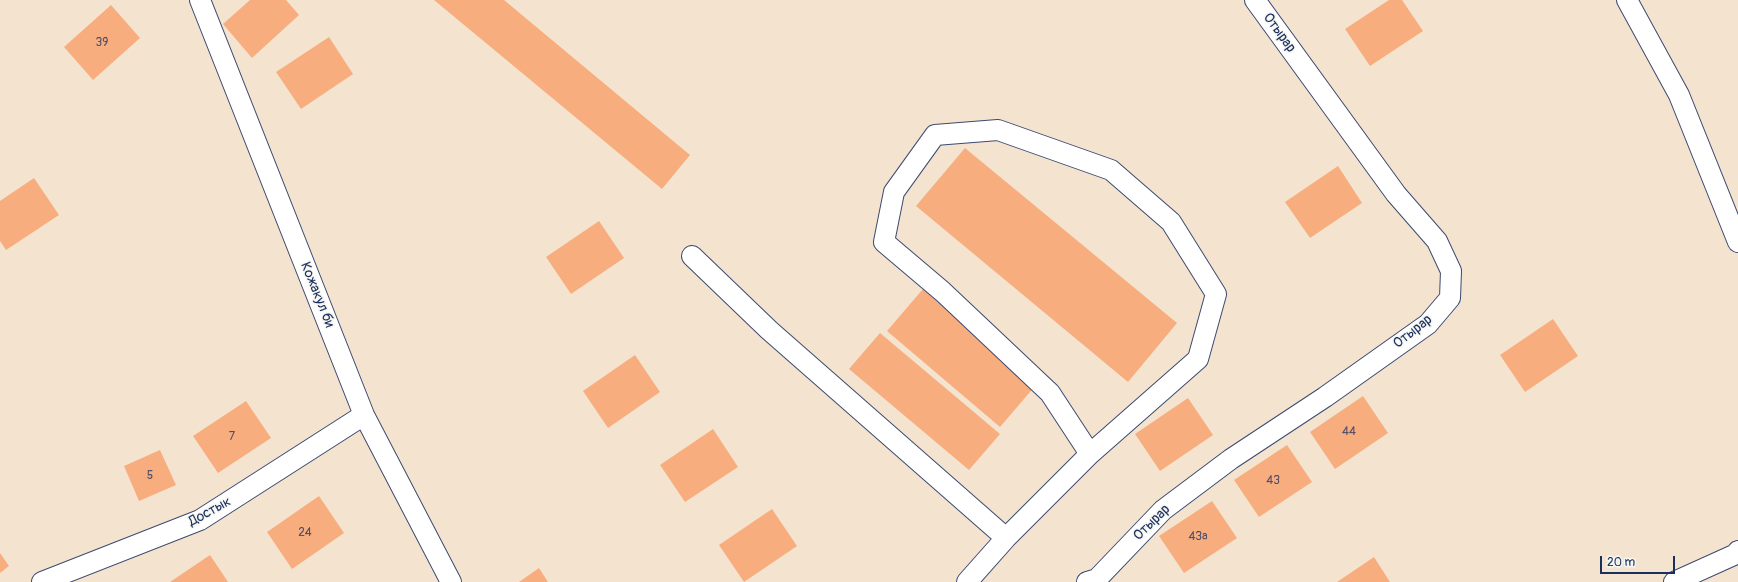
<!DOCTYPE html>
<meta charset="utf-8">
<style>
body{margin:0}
#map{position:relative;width:1738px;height:582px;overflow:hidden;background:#f4e4cf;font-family:Pangolin,sans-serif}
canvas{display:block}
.scale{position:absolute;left:1600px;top:556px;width:75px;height:18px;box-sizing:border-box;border:2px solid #1b2f5e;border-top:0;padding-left:5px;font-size:12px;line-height:14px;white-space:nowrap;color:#1b2f5e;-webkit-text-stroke:3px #f6f6f2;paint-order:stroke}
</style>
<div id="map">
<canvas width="1738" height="582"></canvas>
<div class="scale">20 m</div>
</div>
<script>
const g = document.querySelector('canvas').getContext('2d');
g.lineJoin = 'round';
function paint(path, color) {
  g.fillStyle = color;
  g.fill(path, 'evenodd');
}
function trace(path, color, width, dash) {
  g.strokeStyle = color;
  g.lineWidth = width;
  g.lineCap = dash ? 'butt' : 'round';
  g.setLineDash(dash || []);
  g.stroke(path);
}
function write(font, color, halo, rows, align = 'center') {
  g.font = font + ' Pangolin,sans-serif';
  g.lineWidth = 3;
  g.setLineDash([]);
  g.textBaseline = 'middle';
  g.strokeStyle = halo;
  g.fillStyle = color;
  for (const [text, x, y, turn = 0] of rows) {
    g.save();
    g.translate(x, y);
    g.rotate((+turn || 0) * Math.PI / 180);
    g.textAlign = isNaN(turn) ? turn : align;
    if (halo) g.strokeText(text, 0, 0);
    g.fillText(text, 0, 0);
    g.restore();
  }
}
paint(new Path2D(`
 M250,0H286L299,15L252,58L223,24Z
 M434,0H504L690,155L662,189Z
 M1389,0H1402L1423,31L1370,66L1345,29Z
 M111,5L140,38L93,80L64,47Z
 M329,37L353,74L301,109L276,72Z
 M965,148L1177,323L1128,382L916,206Z
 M1338,166L1362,203L1310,238L1285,202Z
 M34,178L59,215L6,250L0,241V201Z
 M599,221L624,258L571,294L546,257Z
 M923,289L1036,385L1000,427L887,331Z
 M1553,319L1578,356L1525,392L1500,355Z
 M880,333L1000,434L969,470L849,369Z
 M635,355L660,392L608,428L583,391Z
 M1363,396L1388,433L1335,469L1310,432Z
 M1188,398L1213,435L1160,471L1135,434Z
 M246,401L271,438L218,473L193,436Z
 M713,429L738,467L685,502L660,465Z
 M1287,445L1312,482L1259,517L1234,480Z
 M160,450L176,485L139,501L124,466Z
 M319,496L344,533L292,569L267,532Z
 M1212,501L1237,538L1184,573L1159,536Z
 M772,509L797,546L744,582L719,545Z
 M0,553L9,566L0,573Z
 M210,555L228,582H170Z
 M1374,557L1390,582H1337Z
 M539,568L548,582H519Z`), '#f8ad7f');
const minor = new Path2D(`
 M200,0L364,415L451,582
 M1627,0L1679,95L1738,242
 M692,256L769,330L1006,538L967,582
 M1006,538L1090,454L1050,393L943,292L884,242L894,192L935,135L998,130L1111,170L1171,222L1216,294L1198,359L1090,454
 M42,582L200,520L364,415
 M1087,582L1097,579L1163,510L1231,459L1325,397L1428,324L1450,298L1451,271L1437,241L1396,194L1255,0
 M1674,582L1736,554L1738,551`);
trace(minor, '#3c4a6f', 22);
trace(minor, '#fff', 20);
write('12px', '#524e66', null, [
 ["39",102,43],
 ["44",1349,432],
 ["7",232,437],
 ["5",150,476],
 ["43",1273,481],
 ["24",305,533],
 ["43а",1198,537]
]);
write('14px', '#1b2f5e', '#f6f6f2', [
 ["Отырар",1279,33,54],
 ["Кожакул би",317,295,68],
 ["Отырар",1413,332,-38],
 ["Достык",210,512,-29],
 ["Отырар",1152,523,-44]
]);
</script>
